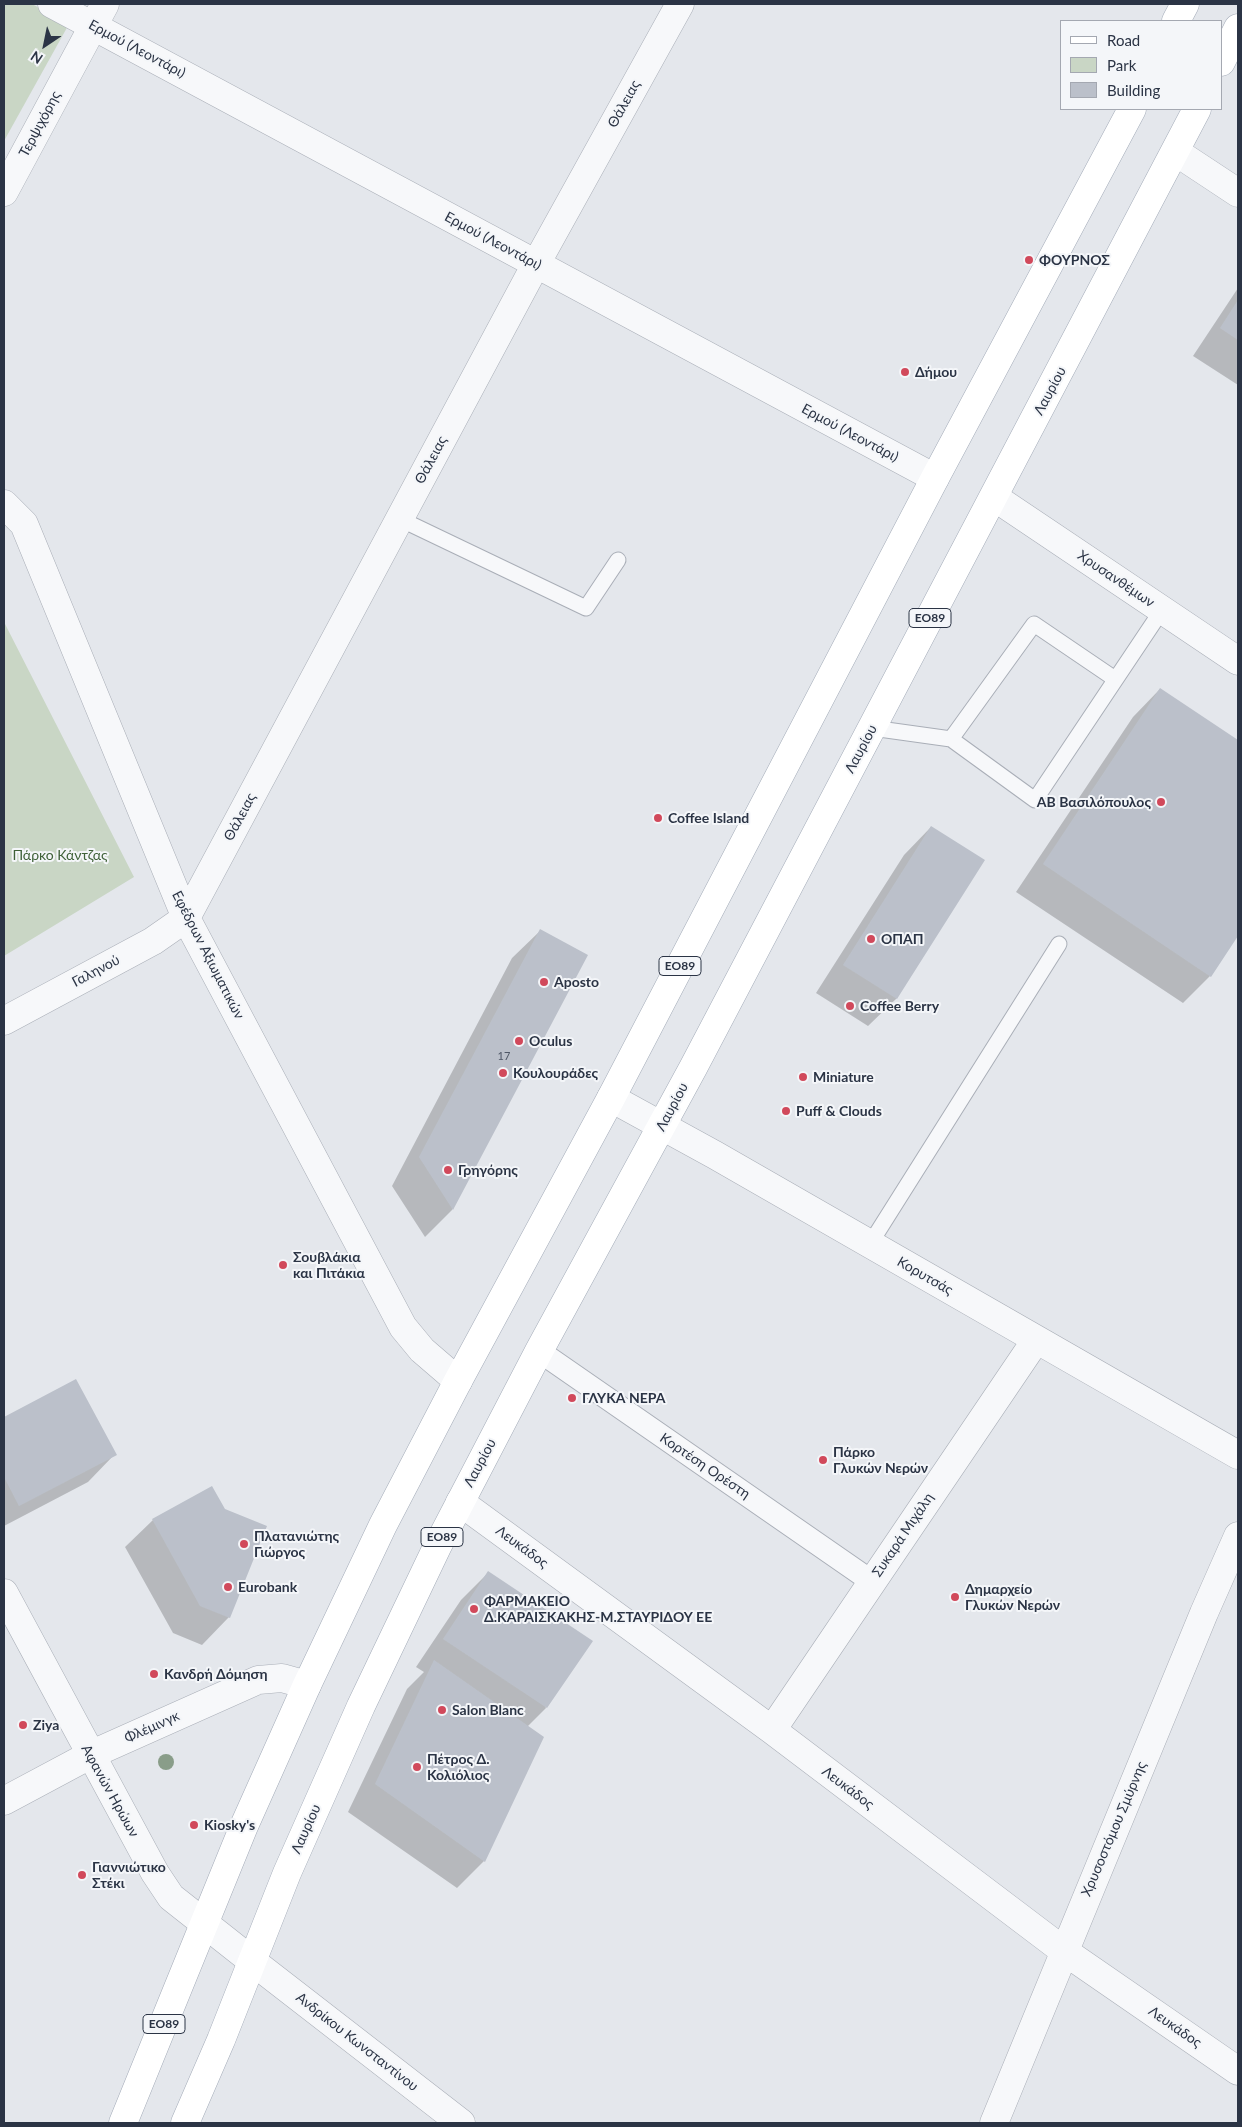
<!DOCTYPE html>
<meta charset="utf-8">
<style>
body{margin:0}
#map{position:relative;width:1242px;height:2127px;overflow:hidden;background:#e4e7ec;font-family:Lato,sans-serif}
canvas{display:block}
.frame{position:absolute;inset:0;border:5px solid #2b3445;pointer-events:none}
.legend{position:absolute;left:1060px;top:20px;width:162px;height:90px;box-sizing:border-box;background:#f4f6f9;border:1px solid #a4a8b1;margin:0;padding:6px 9px;list-style:none;font-size:15px;color:#2b3445}
.legend li{display:flex;align-items:center;gap:10px;height:25px}
.legend b{width:25px;border:1px solid #a4a8b1}
.north{position:absolute;left:20px;top:20px;width:50px;height:50px;-webkit-text-stroke:4px #f4f6f9;paint-order:stroke;rotate:214deg;font-size:14px;font-weight:700;line-height:20px;text-align:center;color:#2b3445}
.north::after{content:'';display:block;margin:auto;width:18px;height:22px;background:#2b3445;clip-path:polygon(50% 0,100% 100%,50% 72%,0 100%)}
</style>
<div id="map">
<canvas width="1242" height="2127"></canvas>
<div class="frame"></div>
<ul class="legend">
<li><b style="height:6px;background:#fff"></b>Road</li>
<li><b style="height:14px;background:#c9d6c5"></b>Park</li>
<li><b style="height:14px;background:#bbc0ca"></b>Building</li>
</ul>
<div class="north">N</div>
</div>
<script>
const g = document.querySelector('canvas').getContext('2d');
g.lineJoin = 'round';
function paint(path, color) {
  g.fillStyle = color;
  g.fill(path, 'evenodd');
}
function trace(path, color, width, dash) {
  g.strokeStyle = color;
  g.lineWidth = width;
  g.lineCap = dash ? 'butt' : 'round';
  g.setLineDash(dash || []);
  g.stroke(path);
}
function write(font, color, halo, rows, align = 'center') {
  g.font = font + ' Lato,sans-serif';
  g.lineWidth = 4;
  g.setLineDash([]);
  g.textBaseline = 'middle';
  g.strokeStyle = halo;
  g.fillStyle = color;
  for (const [text, x, y, turn = 0] of rows) {
    g.save();
    g.translate(x, y);
    g.rotate((+turn || 0) * Math.PI / 180);
    g.textAlign = isNaN(turn) ? turn : align;
    if (halo) g.strokeText(text, 0, 0);
    g.fillText(text, 0, 0);
    g.restore();
  }
}
paint(new Path2D(`
 M4,4H32L69,24L4,141Z
 M4,622L134,877L4,956Z`), '#c9d6c5');
paint(new Path2D(`
 M1238,288V385L1193,356Z
 M1160,689L1238,741V934L1210,976L1183,1003L1016,892L1133,717Z
 M931,827L983,860L896,999L868,1026L816,993L904,855Z
 M540,931L586,956L452,1210L425,1237L392,1186L512,958Z
 M76,1381L115,1454L88,1482L4,1526V1419Z
 M153,1520L229,1617L202,1645L173,1633L125,1547Z
 M488,1573L546,1708L527,1727L484,1861L457,1888L348,1812L407,1689L424,1672L416,1667L461,1600Z`), '#0003');
paint(new Path2D(`
 M1238,300V340L1220,328Z
 M1160,688L1238,740V936L1211,977L1043,864Z
 M931,826L985,860L897,999L843,965Z
 M540,929L588,955L453,1210L419,1157Z
 M76,1379L117,1455L19,1506L4,1477V1417Z
 M212,1486L225,1509L267,1526L230,1618L200,1606L152,1519Z
 M488,1571L593,1641L547,1708L443,1639Z
 M434,1660L544,1737L485,1862L375,1784Z`), '#bbc0ca');
const service = new Path2D(`
 M400,519L586,608L618,560
 M872,728L951,739L1035,800L1162,610
 M951,739L1034,624L1115,679
 M870,1244L1059,944`);
const pedestrian = new Path2D(`
 M539,1351L871,1581`);
const minor = new Path2D(`
 M52,4L935,478
 M1176,152L1238,193
 M4,192L105,4
 M994,497L1238,661
 M4,504L24,524L186,918L403,1327L422,1350L458,1381
 M4,1021L153,941L186,918L536,264L680,4
 M611,1098L715,1155L1238,1455
 M460,1502L772,1730L1064,1951L1238,2071
 M772,1730L1036,1340
 M4,1801L90,1755L258,1680L282,1678L307,1685
 M252,1961L461,2123
 M994,2123L1204,1613L1238,1536`);
const tertiary = new Path2D(`
 M4,1593L155,1873L171,1897L252,1961`);
const primary = new Path2D(`
 M1176,21L1185,4
 M1221,62L1238,28
 M123,2123L244,1826L307,1685L383,1525L458,1381L611,1098L935,478L1132,109
 M185,2123L221,2040L287,1873L361,1706L438,1545L539,1351L693,1068L1197,109`);
trace(service, '#a9aeb7', 17);
trace(pedestrian, '#a9aeb7', 24);
trace(minor, '#a9aeb7', 29);
trace(tertiary, '#a9aeb7', 29);
trace(primary, '#a3abb8', 29);
trace(service, '#f7f8fa', 15);
trace(pedestrian, '#f7f8fa', 22);
trace(minor, '#f7f8fa', 28);
trace(tertiary, '#f7f8fa', 28);
trace(primary, '#fff', 28);
g.fillStyle = '#899d89';
for (const [x, y] of [
 [166,1762]
]) {
  g.beginPath();
  g.arc(x, y, 8, 0, 2 * Math.PI);
  g.fill();
}
for (const [x, y, r, color] of [
 [1029,260,5,"#d1495b"],
 [905,372,5,"#d1495b"],
 [1161,802,5,"#d1495b"],
 [658,818,5,"#d1495b"],
 [871,939,5,"#d1495b"],
 [544,982,5,"#d1495b"],
 [850,1006,5,"#d1495b"],
 [519,1041,5,"#d1495b"],
 [503,1073,5,"#d1495b"],
 [803,1077,5,"#d1495b"],
 [786,1111,5,"#d1495b"],
 [448,1170,5,"#d1495b"],
 [283,1265,5,"#d1495b"],
 [572,1398,5,"#d1495b"],
 [823,1460,5,"#d1495b"],
 [244,1544,5,"#d1495b"],
 [228,1587,5,"#d1495b"],
 [955,1597,5,"#d1495b"],
 [474,1609,5,"#d1495b"],
 [154,1674,5,"#d1495b"],
 [442,1710,5,"#d1495b"],
 [23,1725,5,"#d1495b"],
 [417,1767,5,"#d1495b"],
 [194,1825,5,"#d1495b"],
 [82,1875,5,"#d1495b"]
]) {
  const dot = new Path2D();
  dot.arc(x, y, r, 0, 2 * Math.PI);
  g.fillStyle = color;
  g.fill(dot);
  trace(dot, '#f4f6f9', 2);
}
write('11px', '#4f5766', null, [
 ["17",504,1056]
]);
for (const [x, y, w] of [
 [930,618,42],
 [680,966,42],
 [442,1537,42],
 [164,2024,42]
]) {
  const box = new Path2D();
  box.roundRect(x - w / 2, y - 9.5, w, 19, 4);
  g.fillStyle = '#f4f6f9';
  g.fill(box);
  trace(box, '#2b3445', 1);
}
write('bold 12px', '#2b3445', null, [
 ["ΕΟ89",930,618],
 ["ΕΟ89",680,966],
 ["ΕΟ89",442,1537],
 ["ΕΟ89",164,2024]
]);
write('14px', '#2b3445', '#f4f6f9', [
 ["Ερμού (Λεοντάρι)",137,49,28],
 ["Θάλειας",624,104,-61],
 ["Τερψιχόρης",40,124,-62],
 ["Ερμού (Λεοντάρι)",493,241,28],
 ["Λαυρίου",1050,391,-62],
 ["Ερμού (Λεοντάρι)",850,433,28],
 ["Θάλειας",431,460,-62],
 ["Χρυσανθέμων",1116,579,34],
 ["Λαυρίου",861,749,-62],
 ["Θάλειας",240,817,-62],
 ["Εφέδρων Αξιωματικών",208,955,63],
 ["Γαληνού",96,971,-28],
 ["Λαυρίου",672,1107,-62],
 ["Κορυτσάς",925,1276,30],
 ["Λαυρίου",480,1463,-62],
 ["Κορτέση Ορέστη",705,1466,34],
 ["Συκαρά Μιχάλη",903,1535,-56],
 ["Λευκάδος",522,1547,36],
 ["Φλέμινγκ",152,1727,-24],
 ["Λευκάδος",848,1788,37],
 ["Αφανών Ηρώων",110,1791,61],
 ["Λαυρίου",306,1829,-66],
 ["Χρυσοστόμου Σμύρνης",1114,1829,-67],
 ["Λευκάδος",1175,2027,35],
 ["Ανδρίκου Κωνσταντίνου",357,2042,38]
]);
write('bold 14px', '#2b3445', '#f4f6f9', [
 ["ΦΟΥΡΝΟΣ",1039,260],
 ["Δήμου",915,372],
 ["ΑΒ Βασιλόπουλος",1151,802,"right"],
 ["Coffee Island",668,818],
 ["ΟΠΑΠ",881,939],
 ["Aposto",554,982],
 ["Coffee Berry",860,1006],
 ["Oculus",529,1041],
 ["Κουλουράδες",513,1073],
 ["Miniature",813,1077],
 ["Puff & Clouds",796,1111],
 ["Γρηγόρης",458,1170],
 ["Σουβλάκια",293,1257],
 ["και Πιτάκια",293,1273],
 ["ΓΛΥΚΑ ΝΕΡΑ",582,1398],
 ["Πάρκο",833,1452],
 ["Γλυκών Νερών",833,1468],
 ["Πλατανιώτης",254,1536],
 ["Γιώργος",254,1552],
 ["Eurobank",238,1587],
 ["Δημαρχείο",965,1589],
 ["Γλυκών Νερών",965,1605],
 ["ΦΑΡΜΑΚΕΙΟ",484,1601],
 ["Δ.ΚΑΡΑΙΣΚΑΚΗΣ-Μ.ΣΤΑΥΡΙΔΟΥ ΕΕ",484,1617],
 ["Κανδρή Δόμηση",164,1674],
 ["Salon Blanc",452,1710],
 ["Ziya",33,1725],
 ["Πέτρος Δ.",427,1759],
 ["Κολιόλιος",427,1775],
 ["Kiosky's",204,1825],
 ["Γιαννιώτικο",92,1867],
 ["Στέκι",92,1883]
], 'left');
write('14px', '#3f6138', '#f4f6f9', [
 ["Πάρκο Κάντζας",60,855]
]);
</script>
